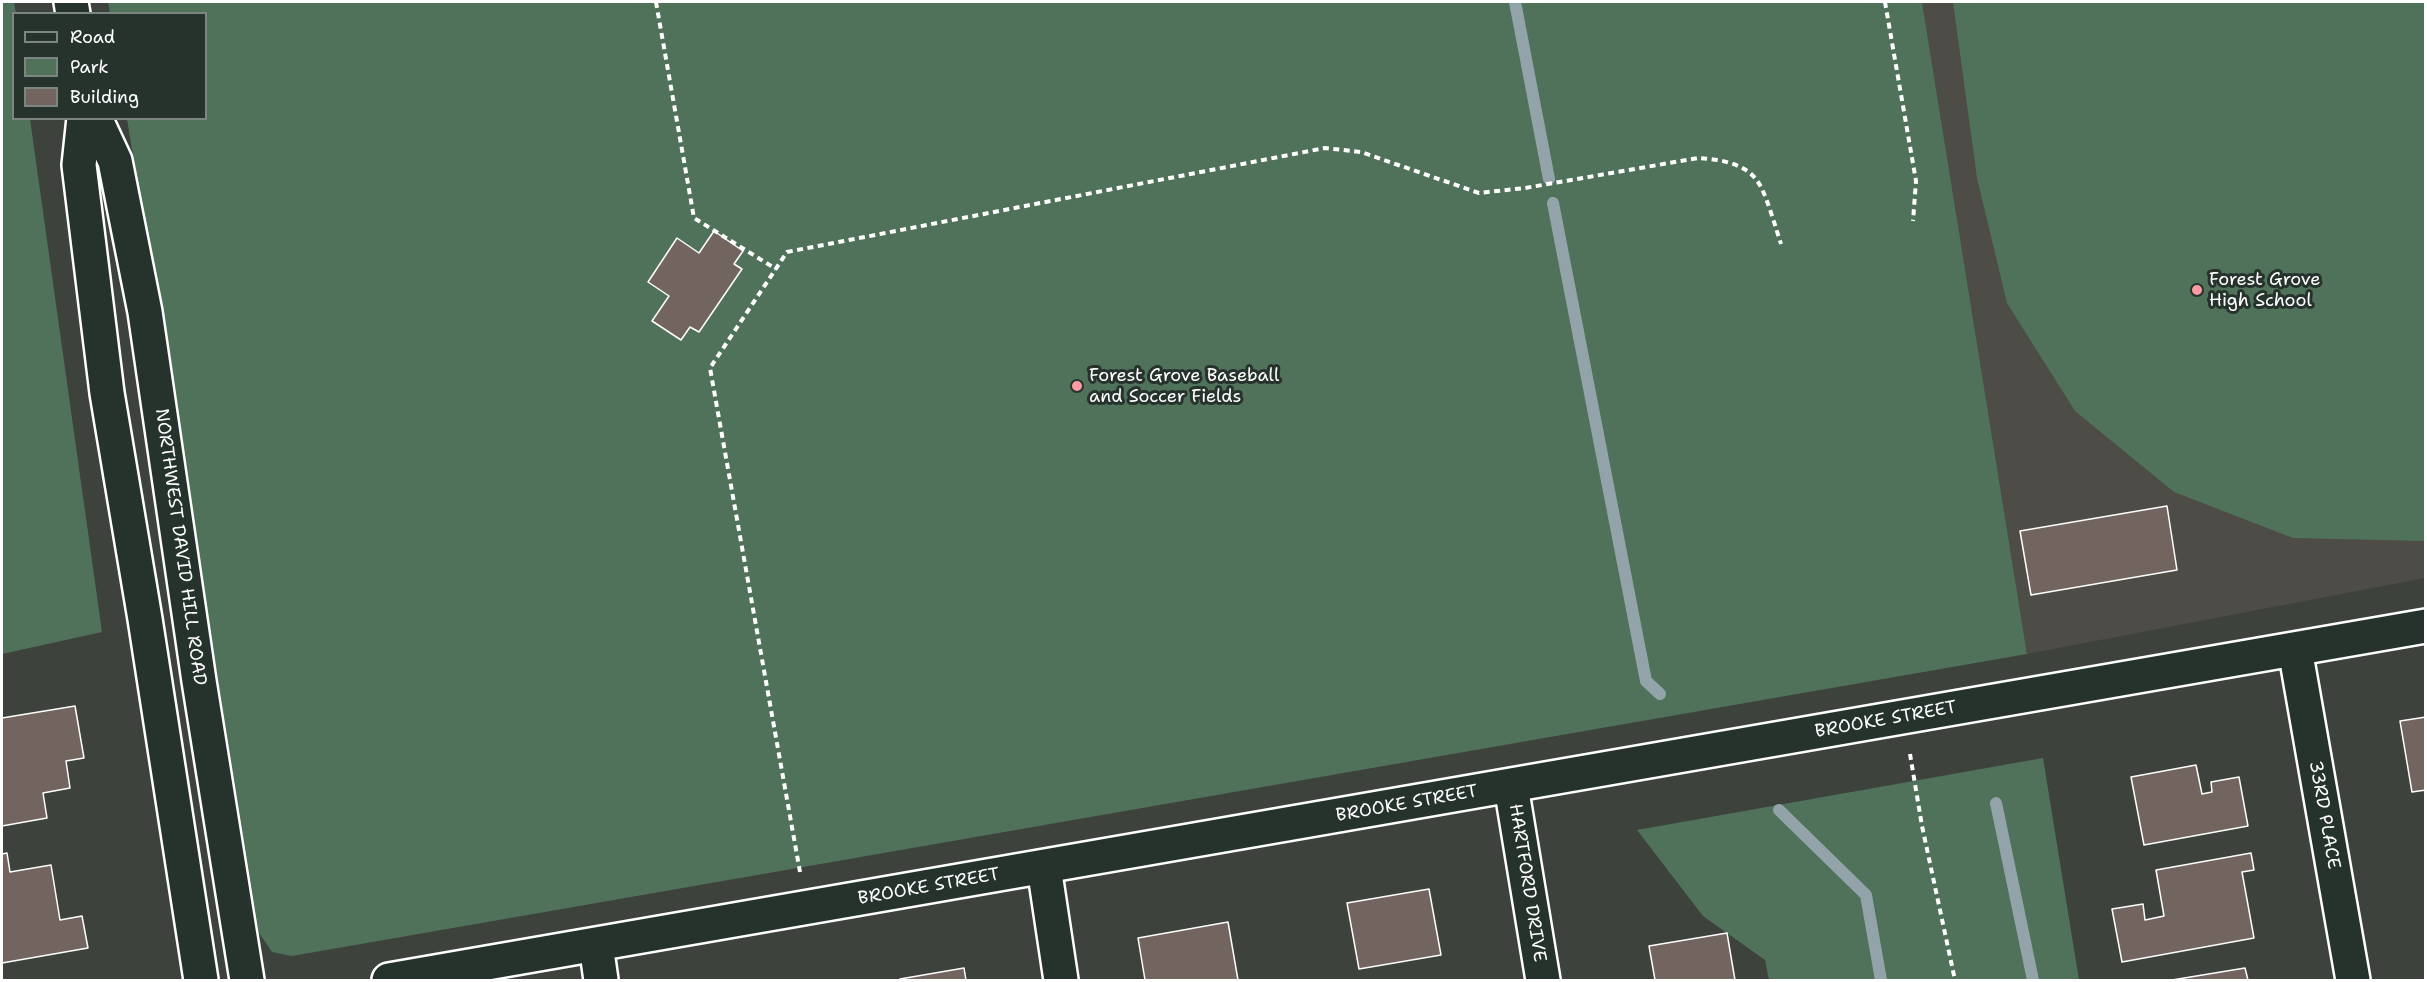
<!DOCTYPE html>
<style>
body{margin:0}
#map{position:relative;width:2427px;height:982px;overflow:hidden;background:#3d423c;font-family:"Shantell Sans",sans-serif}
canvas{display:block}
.frame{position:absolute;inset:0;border:3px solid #fff;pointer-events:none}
.legend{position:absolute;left:12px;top:12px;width:195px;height:108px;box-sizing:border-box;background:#26332d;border:2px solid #7d8581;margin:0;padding:8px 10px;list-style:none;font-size:18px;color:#fff}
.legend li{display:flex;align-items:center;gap:12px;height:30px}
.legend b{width:30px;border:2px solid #7d8581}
</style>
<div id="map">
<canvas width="2427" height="982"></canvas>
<div class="frame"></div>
<ul class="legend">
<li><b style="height:8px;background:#26332d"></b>Road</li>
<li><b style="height:16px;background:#50715a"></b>Park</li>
<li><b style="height:16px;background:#726560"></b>Building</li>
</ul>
</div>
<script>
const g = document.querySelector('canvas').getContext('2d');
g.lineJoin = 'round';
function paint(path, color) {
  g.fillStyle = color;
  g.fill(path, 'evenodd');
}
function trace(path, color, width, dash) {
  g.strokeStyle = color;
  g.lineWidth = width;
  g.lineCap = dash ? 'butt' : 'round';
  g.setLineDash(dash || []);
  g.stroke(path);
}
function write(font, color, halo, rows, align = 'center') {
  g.font = font + ' "Shantell Sans",sans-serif';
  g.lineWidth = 6;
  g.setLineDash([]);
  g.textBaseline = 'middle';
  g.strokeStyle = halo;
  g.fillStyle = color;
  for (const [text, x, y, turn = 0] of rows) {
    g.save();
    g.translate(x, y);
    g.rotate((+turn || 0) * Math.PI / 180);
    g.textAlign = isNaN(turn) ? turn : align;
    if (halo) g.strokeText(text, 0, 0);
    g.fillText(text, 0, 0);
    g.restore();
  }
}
paint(new Path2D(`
 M1922,2H2425V578L2027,654Z`), '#4d4c47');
paint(new Path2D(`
 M2,2H14L16,13L14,14V118L30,119L102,632L2,654Z
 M108,2H1922L2027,654L292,956L272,952L259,933L127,119L206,118V14L110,13Z
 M1953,2H2425V541L2293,538L2174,492L2075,411L2007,303L1977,178Z
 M2043,758L2079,980H1769L1765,960L1703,916L1637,830Z`), '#50715a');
trace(new Path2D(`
 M1515,2L1549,179
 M1553,203L1646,681L1660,694
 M1996,803L2033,980
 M1779,810L1866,895L1881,980`), '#92a4a9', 12);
const building = new Path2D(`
 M714,231L743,251L734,264L742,269L699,332L690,327L681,340L652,321L669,296L648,282L677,238L699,253Z
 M2167,506L2177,570L2031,595L2020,531Z
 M75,706L84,758L66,761L70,788L43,793L47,818L2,826V718Z
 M2426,717V790L2412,792L2400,721Z
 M2196,765L2202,794L2212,792L2211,782L2239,777L2248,826L2144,845L2131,777Z
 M7,853L10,872L51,865L60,920L82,916L88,948L2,963V854Z
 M2251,853L2254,870L2242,872L2254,938L2122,962L2112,909L2143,904L2145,920L2164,916L2156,870Z
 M1429,889L1441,955L1359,969L1347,903Z
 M1228,922L1238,980H1145L1138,938Z
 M1727,933L1735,980H1655L1649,946Z
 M964,968L966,980H900V979Z
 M2245,968L2248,980H2172Z`);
paint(building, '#726560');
trace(building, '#fff', 1.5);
const minor = new Path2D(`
 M71,2L73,14
 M84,118L79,165L107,393L145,619L201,980
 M95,118L115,161L145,312L199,681L247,980
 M2295,649L2353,980
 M1511,786L1543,980
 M1044,867L1061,980
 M596,945L601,980
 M389,980L2426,626`);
trace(minor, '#fff', 38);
trace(new Path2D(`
 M656,2L694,218L776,269
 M1885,2L1916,181L1913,221
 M1910,754L1922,826L1955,980
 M800,872L710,368L787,252L1325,148L1361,152L1479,193L1525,188L1698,158C1718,159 1746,163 1758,182C1766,193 1776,229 1781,244`), '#fff', 4, [6, 4.5]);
trace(minor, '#26332d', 33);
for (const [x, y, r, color] of [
 [2197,290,6,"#ff9aa2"],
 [1077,386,6,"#ff9aa2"]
]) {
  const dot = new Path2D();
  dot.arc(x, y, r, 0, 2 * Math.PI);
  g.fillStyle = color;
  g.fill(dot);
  trace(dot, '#26332d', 2);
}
write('18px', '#fff', '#26332d', [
 ["Forest Grove",2209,280],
 ["High School",2209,301],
 ["Forest Grove Baseball",1089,376],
 ["and Soccer Fields",1089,397]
], 'left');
write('18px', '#fff', '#26332d', [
 ["NORTHWEST DAVID HILL ROAD",180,547,82],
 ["BROOKE STREET",1886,720,-10],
 ["BROOKE STREET",1407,804,-10],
 ["33RD PLACE",2324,815,80],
 ["HARTFORD DRIVE",1527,883,81],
 ["BROOKE STREET",929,887,-10]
]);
</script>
